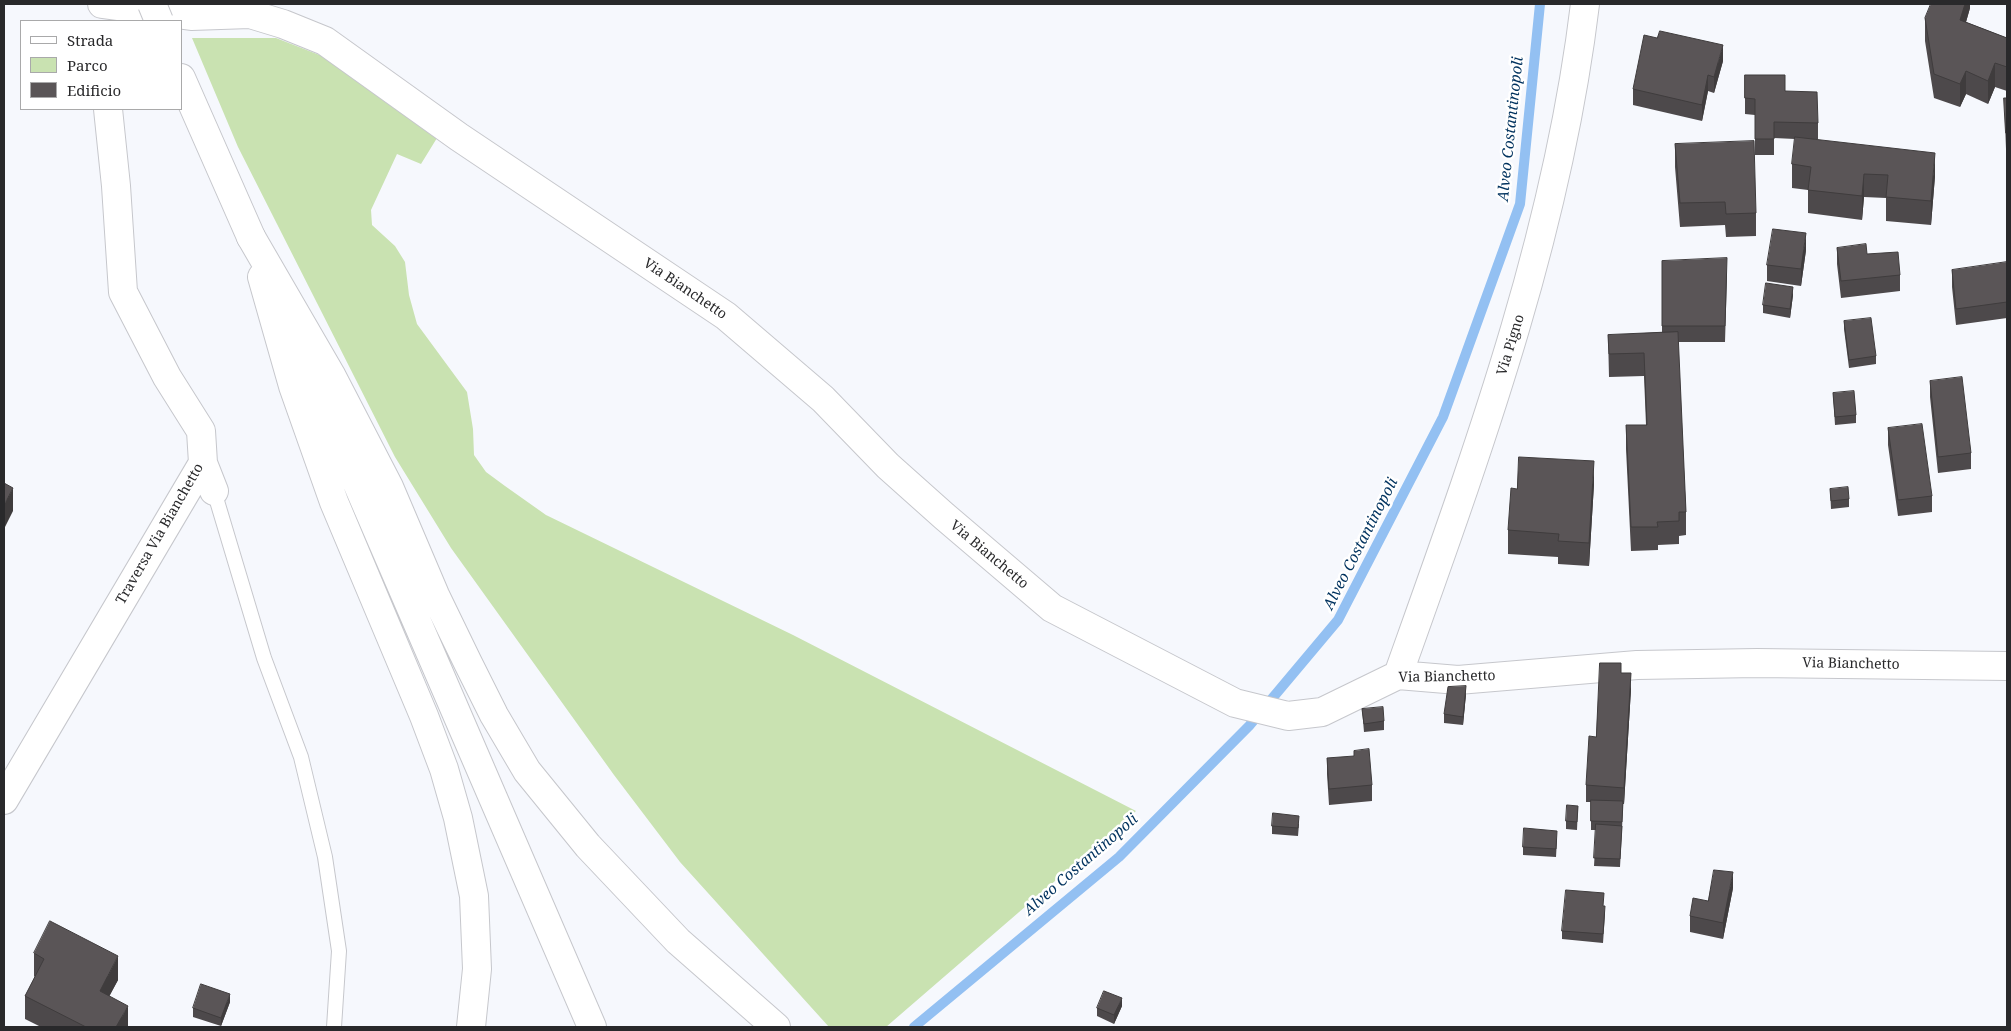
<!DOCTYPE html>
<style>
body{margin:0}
#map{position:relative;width:2011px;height:1031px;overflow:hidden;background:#f6f8fd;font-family:"Noto Serif",serif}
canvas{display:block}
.frame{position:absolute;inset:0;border:5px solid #29292b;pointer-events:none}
.legend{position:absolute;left:20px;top:20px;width:162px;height:90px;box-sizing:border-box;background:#fff;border:1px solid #a9a9aa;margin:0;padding:6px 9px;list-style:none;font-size:15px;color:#29292b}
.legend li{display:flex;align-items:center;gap:10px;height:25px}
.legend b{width:25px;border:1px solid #a9a9aa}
</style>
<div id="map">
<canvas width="2011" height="1031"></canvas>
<div class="frame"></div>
<ul class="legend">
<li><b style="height:6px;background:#fff"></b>Strada</li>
<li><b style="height:14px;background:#c9e2b1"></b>Parco</li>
<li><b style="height:14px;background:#5a5557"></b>Edificio</li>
</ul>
</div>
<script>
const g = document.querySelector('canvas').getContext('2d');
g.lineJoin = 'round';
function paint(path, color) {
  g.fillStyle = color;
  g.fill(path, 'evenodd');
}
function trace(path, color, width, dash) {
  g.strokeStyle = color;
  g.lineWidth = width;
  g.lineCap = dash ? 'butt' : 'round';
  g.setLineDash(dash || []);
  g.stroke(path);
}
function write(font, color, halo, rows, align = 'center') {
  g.font = font + ' "Noto Serif",serif';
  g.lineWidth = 5;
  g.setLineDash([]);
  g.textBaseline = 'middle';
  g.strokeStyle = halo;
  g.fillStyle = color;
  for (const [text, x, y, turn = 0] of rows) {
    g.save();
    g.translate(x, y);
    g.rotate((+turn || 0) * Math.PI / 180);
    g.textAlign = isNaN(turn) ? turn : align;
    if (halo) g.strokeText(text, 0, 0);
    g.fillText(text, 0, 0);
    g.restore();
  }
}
paint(new Path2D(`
 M192,38H276L322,56L437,138L421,164L397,154L371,210L372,225L395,246L405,262L409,295L417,324L467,392L473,429L474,455L486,472L505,486L546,515L793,635L1136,811L886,1027H829L680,862L614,775L451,548L395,457L238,147Z`), '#c9e2b1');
trace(new Path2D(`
 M914,1027L1119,857L1249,726L1338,620L1443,417L1520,204L1540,4`), '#93c0f2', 10);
const lane = new Path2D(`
 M214,491L264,658L301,757L325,857L339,951L334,1027`);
const street = new Path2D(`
 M102,4L191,16L250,14L283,24L325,41L459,137L726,316L823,399L888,466L944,516L1052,608L1235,703L1288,716L1322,712L1398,675L1458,680L1637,665L1757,663L2007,666
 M203,463L214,491
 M1398,675C1476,456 1557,237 1585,4
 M4,800L203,463L201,431L167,377L123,292L116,186L108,109`);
const secondary = new Path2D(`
 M181,78L251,237`);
const highway = new Path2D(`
 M251,237L331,375L389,487L435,595L468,663L494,715L527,771L588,846L678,941L776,1027
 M262,277L293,386L334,502L424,716L444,769L458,818L474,896L477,969L471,1027
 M300,351L592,1027`);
trace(lane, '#c6c7cc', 16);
trace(street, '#c6c7cc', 30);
trace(secondary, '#c6c7cc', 30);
trace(highway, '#c6c7cc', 30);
trace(lane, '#fff', 14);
trace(street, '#fff', 28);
trace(secondary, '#fff', 28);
trace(highway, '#fff', 28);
const secondaryBridge = new Path2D(`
 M152,4L159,21`);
trace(secondaryBridge, '#c6c7cc', 30, []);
trace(secondaryBridge, '#fff', 28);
paint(new Path2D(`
 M1970,4V8L1966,22L2007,38V91L1995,87L1988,104L1966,94L1960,107L1934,98L1925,41V18Z
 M1723,61L1714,93L1708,91L1702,121L1633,105V89Z
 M1745,75L1785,91L1818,123V139H1814L1935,176L1931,225L1886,221V198L1864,197L1862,220L1808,213V190L1792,188V164L1795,139L1774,138V155H1755V115L1745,114Z
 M2004,98H2007V149H2006Z
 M1675,144L1756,213V236L1726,237L1725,225L1680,227L1675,167Z
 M1837,248L1867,254L1900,275V291L1841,298L1837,264Z
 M1806,250L1801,286L1767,281V265Z
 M1662,261L1727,275L1725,342H1678L1686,512V535L1679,536V544L1658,545V550L1631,551L1626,449V425H1646L1644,376L1609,377L1608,335L1662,332Z
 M2007,268V318L1956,325L1952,287V270Z
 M1793,295L1790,318L1763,313V305Z
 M1844,321L1876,356V364L1849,368L1844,329Z
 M1930,381L1971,453V469L1938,473L1930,397Z
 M1833,393L1856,415V423L1835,425Z
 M1888,428L1932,496V512L1898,516L1888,445Z
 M1594,484L1589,566L1558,564V557L1508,554V530L1517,489Z
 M1830,489L1849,499V507L1831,509Z
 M1621,673L1631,689L1624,804H1623L1622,830L1620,867L1594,866L1596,830H1591V802H1586V785L1596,737Z
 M1466,694L1463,725L1444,723V714Z
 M1362,709L1384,721V730L1364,732Z
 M1327,758L1372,785V801L1329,805L1327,774Z
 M1578,806L1577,830L1566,829V821Z
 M1299,824L1298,836L1272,834V826Z
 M1557,839L1556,857L1523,855V847Z
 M1733,888L1723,939L1690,932V916L1708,901Z
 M1603,906L1605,914L1603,943L1562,939V931Z
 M34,953L118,980L109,996L128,1027H41L25,1019V996L35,977L34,976Z
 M230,1002L221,1026L193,1017V1008Z
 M1122,1006L1114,1024L1097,1016V1008Z`), '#4d494b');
paint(new Path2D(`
 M1965,4H1970V8L1960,43V20Z
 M1723,45V61L1714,93V77Z
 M1995,63V87L1988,104V81Z
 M1966,71V94L1960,107V84Z
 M1708,75V91L1702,121V105Z
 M1935,153V176L1931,225V201Z
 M1864,174V197L1862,220V196Z
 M1806,233V250L1801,286V269Z
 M1793,287V295L1790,318V309Z
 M1594,461V484L1589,566V543Z
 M13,488V511L4,529V505Z
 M1631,673V689L1624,804V788Z
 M1466,686V694L1463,725V717Z
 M1733,872V888L1723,939V923Z
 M118,956V980L100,1014V991Z
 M230,994V1002L221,1026V1018Z
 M1122,998V1006L1114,1024V1015Z
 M128,1006V1027H116Z`), '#3f3c3d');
const building = new Path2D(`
 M1931,4H1965L1960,20L2007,38V67L1995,63L1988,81L1966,71L1960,84L1934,74L1925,18Z
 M1660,31L1723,45L1714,77L1708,75L1702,105L1633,89L1644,35L1657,38Z
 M1745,75H1785V91L1817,92L1818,123L1774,122V139H1755V99L1745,98Z
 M2004,98H2007V133H2006Z
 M1795,137L1935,153L1931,201L1886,197L1888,175L1864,174L1862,196L1808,190L1811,167L1792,164Z
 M1754,141L1756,213L1726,214L1725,202L1680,203L1675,144Z
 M1773,229L1806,233L1801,269L1767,265Z
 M1866,244L1867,254L1898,252L1900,275L1841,281L1837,248Z
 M1727,258L1725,326H1662V261Z
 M2007,262V302L1956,309L1952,270Z
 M1766,283L1793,287L1790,309L1763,305Z
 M1871,318L1876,356L1849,360L1844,321Z
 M1678,332L1686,512H1679V521L1657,522L1658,527H1631L1626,425H1647L1644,353L1609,354L1608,335Z
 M1962,377L1971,453L1938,457L1930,381Z
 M1854,391L1856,415L1835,417L1833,393Z
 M1922,424L1932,496L1898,500L1888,428Z
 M1519,457L1594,461L1589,543L1558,541L1559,534L1508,530L1511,488L1517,489Z
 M4,483L13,488L4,505Z
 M1848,487L1849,499L1831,501L1830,489Z
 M1600,663H1621V673H1631L1624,788L1586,785L1589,736L1596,737Z
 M1466,686L1463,717L1444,714L1448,687Z
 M1383,707L1384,721L1364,724L1362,709Z
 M1369,749L1372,785L1329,789L1327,758L1354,756V751Z
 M1591,800L1623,801L1622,822L1591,821Z
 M1567,805L1578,806L1577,822L1566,821Z
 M1273,813L1299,816L1298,828L1272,826Z
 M1596,824L1622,826L1620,859L1594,858Z
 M1524,828L1557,831L1556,849L1523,847Z
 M1714,870L1733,872L1723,923L1690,916L1693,898L1708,901Z
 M1566,890L1604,893L1603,906H1605L1603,934L1562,931Z
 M50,921L118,956L100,991L128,1006L116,1027H86L25,996L44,959L34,953Z
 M201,984L230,994L221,1018L193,1008Z
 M1104,991L1122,998L1114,1015L1097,1008Z`);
paint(building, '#5a5557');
trace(building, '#3f3c3d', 1);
write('14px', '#29292b', '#fff', [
 ["Via Bianchetto",685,289,34],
 ["Via Pigno",1511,345,-73],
 ["Traversa Via Bianchetto",160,534,-60],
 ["Via Bianchetto",989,555,40],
 ["Via Bianchetto",1851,664,1],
 ["Via Bianchetto",1447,677,-1]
]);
write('italic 15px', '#00325e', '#fff', [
 ["Alveo Costantinopoli",1511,129,-84],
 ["Alveo Costantinopoli",1361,544,-63],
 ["Alveo Costantinopoli",1081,865,-41]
]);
</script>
